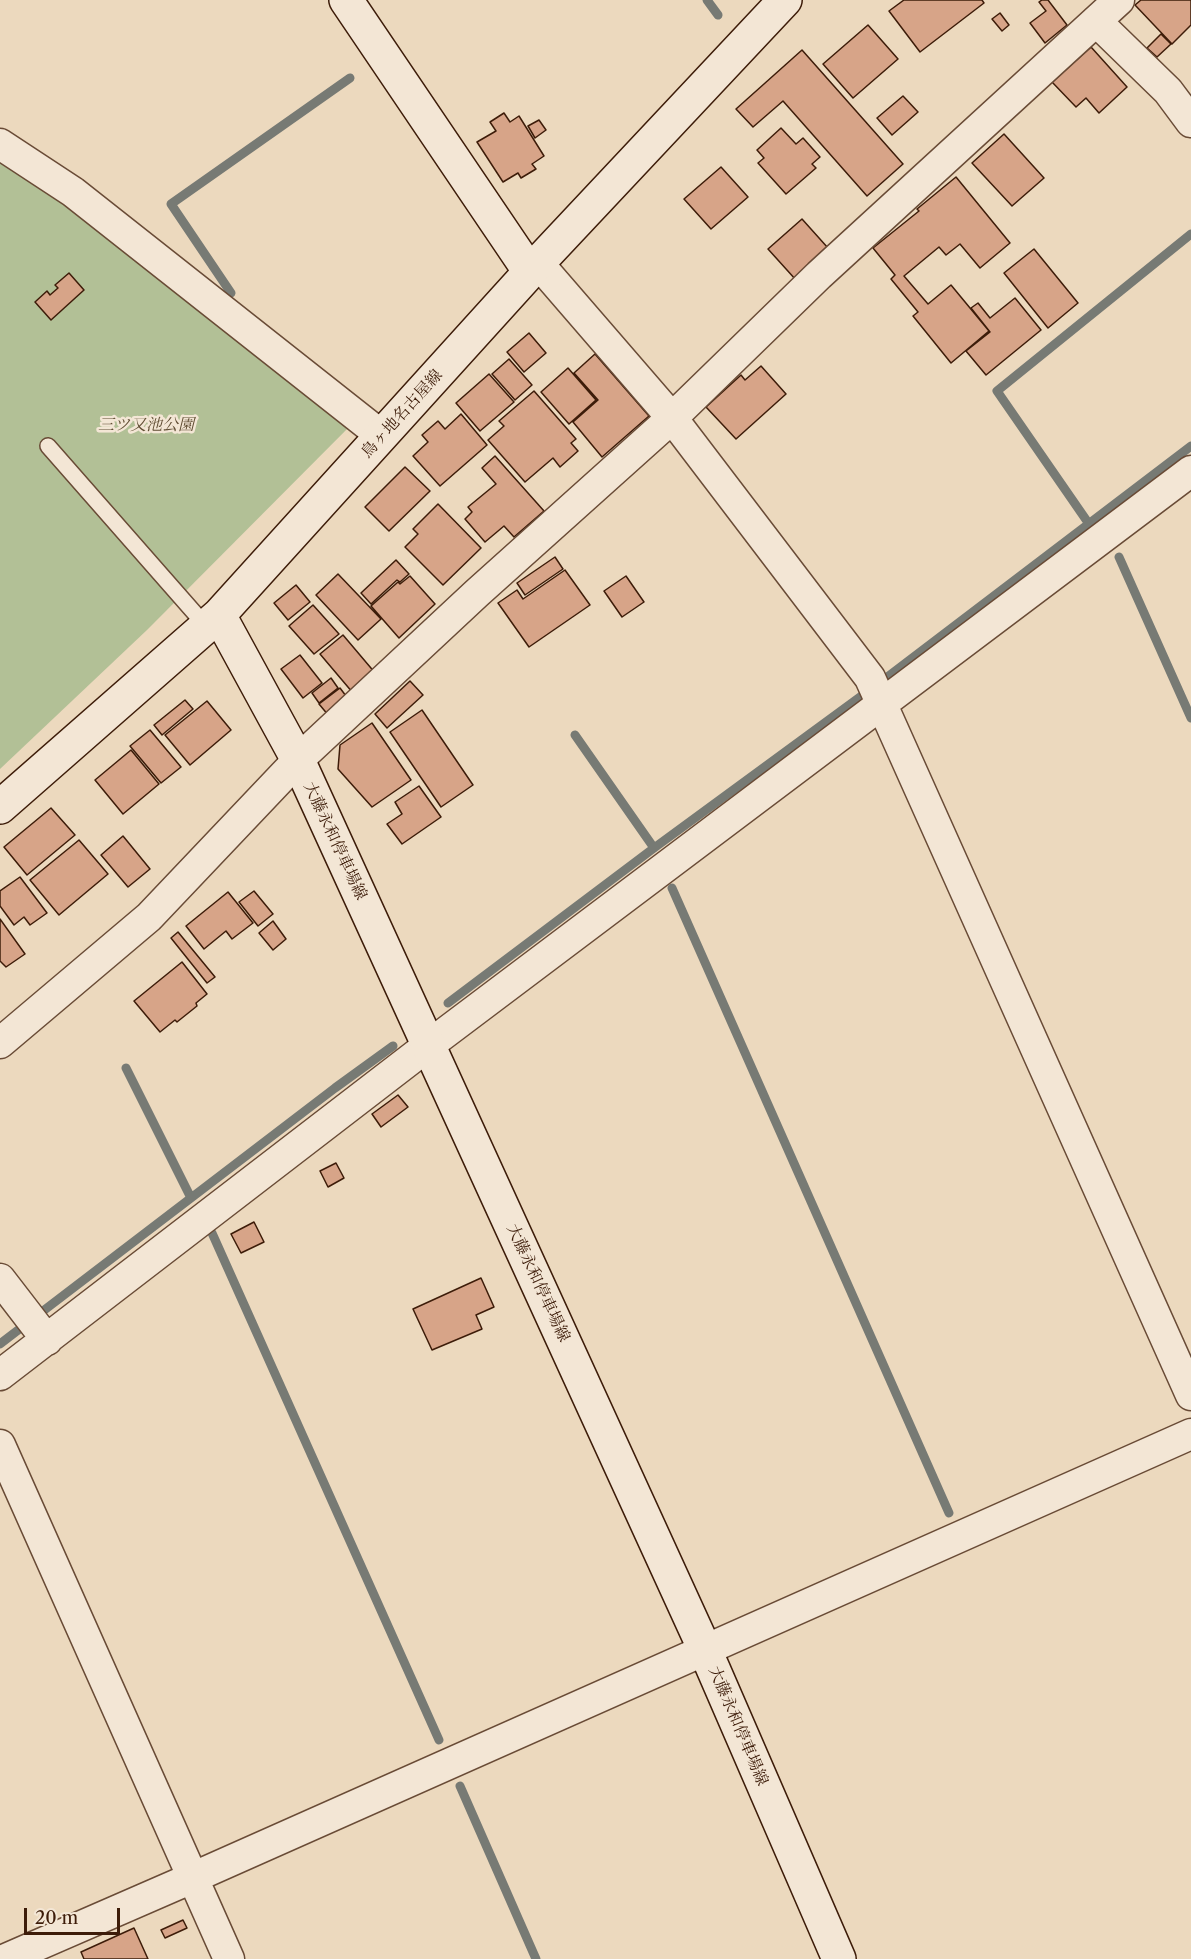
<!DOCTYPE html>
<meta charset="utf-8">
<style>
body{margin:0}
#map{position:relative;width:1191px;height:1959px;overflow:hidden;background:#ecd9be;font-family:"Libre Caslon Text",serif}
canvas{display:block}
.scale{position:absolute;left:24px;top:1908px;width:96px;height:27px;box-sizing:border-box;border:3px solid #3d1c09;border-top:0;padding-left:8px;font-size:18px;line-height:21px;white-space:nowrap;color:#3d1c09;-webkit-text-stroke:4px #f3e6d5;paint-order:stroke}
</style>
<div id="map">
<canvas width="1191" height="1959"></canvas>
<div class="scale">20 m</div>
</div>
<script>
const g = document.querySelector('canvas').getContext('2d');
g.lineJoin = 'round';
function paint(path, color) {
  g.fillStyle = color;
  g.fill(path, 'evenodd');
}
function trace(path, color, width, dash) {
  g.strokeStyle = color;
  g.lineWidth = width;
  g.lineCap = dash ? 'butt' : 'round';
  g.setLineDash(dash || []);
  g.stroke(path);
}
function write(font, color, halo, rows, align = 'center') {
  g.font = font + ' "Libre Caslon Text","Noto Serif JP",serif';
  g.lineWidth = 5;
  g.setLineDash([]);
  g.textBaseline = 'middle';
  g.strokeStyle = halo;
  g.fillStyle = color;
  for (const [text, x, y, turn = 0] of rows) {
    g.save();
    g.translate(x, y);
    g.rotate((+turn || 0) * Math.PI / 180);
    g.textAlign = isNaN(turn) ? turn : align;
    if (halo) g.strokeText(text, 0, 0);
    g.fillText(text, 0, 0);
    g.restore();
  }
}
paint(new Path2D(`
 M0,133L364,412L147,630L0,769Z`), '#b2c096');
trace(new Path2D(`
 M707,0L718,15
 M231,293L171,204L350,78
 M1089,524L997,391L1191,234
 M1119,557L1191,718
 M886,678L1191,446
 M575,735L654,848
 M672,888L949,1513
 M448,1003L654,848L863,695
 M126,1068L191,1198
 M212,1233L439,1740
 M43,1311L335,1088L393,1046
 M0,1344L26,1324
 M460,1786L536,1959`), '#777a74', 9);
const building = new Path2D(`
 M904,0H982L984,3L920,52L889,11Z
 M1042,0H1048L1067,25L1045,43L1030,23L1046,11L1039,2Z
 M1141,0H1191V25L1172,44L1135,5Z
 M1000,13L1009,25L1002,31L992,19Z
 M868,25L898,59L853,98L823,64Z
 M1161,34L1171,44L1157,57L1147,48Z
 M1091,47L1127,87L1099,113L1086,98L1076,107L1052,82Z
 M802,50L903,164L867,196L783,101L753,127L736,109Z
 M903,96L918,112L892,135L877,118Z
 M504,113L510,122L519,116L544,156L532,164L536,169L521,178L518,173L503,182L477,142L496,131L490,122Z
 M539,120L546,130L535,138L528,126Z
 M781,128L796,144L803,138L820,157L812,164L816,168L786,194L758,163L764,158L757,150Z
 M1004,134L1044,178L1012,206L972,163Z
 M721,167L748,197L711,229L684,199Z
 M956,177L1010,243L980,268L960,244L946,255L939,247L904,276L928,304L951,285L989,331L951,363L913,316L918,312L891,279L895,275L873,248L919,211L917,209Z
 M802,219L828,248L796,280L768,249Z
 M1034,249L1078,303L1048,328L1004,273Z
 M69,273L84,290L51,320L35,302L47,291L50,295L58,288L55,285Z
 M1015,298L1041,330L986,375L966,351L990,332L971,308L978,303L990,318Z
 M529,333L546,353L524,372L507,352Z
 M595,354L649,416L602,457L573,422L598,400L574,373Z
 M509,359L532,385L515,400L492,374Z
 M761,366L786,394L736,439L706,407L741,375L745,380Z
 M568,368L596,400L569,424L541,392Z
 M489,374L514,402L480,431L456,403Z
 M534,391L576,439L571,443L578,451L560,467L553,458L525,482L488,440L504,426L499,421Z
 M461,414L487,445L440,486L413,456L428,442L422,435L438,421L445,429Z
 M495,456L544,511L514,537L504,526L485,542L465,519L472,512L468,507L496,484L482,468Z
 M405,467L430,491L389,531L365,507Z
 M438,504L481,548L443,585L405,547L418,534L413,529Z
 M555,557L563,569L525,595L517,583Z
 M396,560L409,574L400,582L397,580L371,604L361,593Z
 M565,570L590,605L529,647L498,603L517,590L523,599Z
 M338,574L381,619L358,640L316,595Z
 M410,576L435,604L399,638L371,606L398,582L400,584Z
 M626,576L644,602L622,617L604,591Z
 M296,585L310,602L288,620L274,603Z
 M313,605L339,634L314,654L289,626Z
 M343,635L376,674L353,693L320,654Z
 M300,655L322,683L303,698L281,669Z
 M331,678L338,688L319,703L312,693Z
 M410,681L423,695L387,728L375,714Z
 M340,688L349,700L329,716L319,704Z
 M185,700L193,709L162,735L154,725Z
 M207,701L231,730L190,765L165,735Z
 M422,710L473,785L441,807L390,732Z
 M372,723L411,780L372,807L338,769L340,745Z
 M150,730L181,767L161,783L130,746Z
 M131,750L159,784L123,814L95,780Z
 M419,786L441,817L402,844L387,824L402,814L395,802Z
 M51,808L75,835L27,875L4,847Z
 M123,836L150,869L128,887L101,855Z
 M79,840L108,874L59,915L30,880Z
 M20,877L47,913L30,925L24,917L14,925L0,906V891Z
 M254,891L273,914L258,926L239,902Z
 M228,892L253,923L232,939L226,931L204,949L186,926Z
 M0,919L25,954L6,967L0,961Z
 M273,921L286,939L273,950L259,933Z
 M178,932L215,977L207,983L171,938Z
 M182,962L207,994L196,1003L197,1006L177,1022L175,1020L160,1032L134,1001Z
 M398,1095L408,1107L381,1127L372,1114Z
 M336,1163L344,1178L328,1187L320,1171Z
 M254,1222L264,1242L241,1253L231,1234Z
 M481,1278L494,1307L476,1315L482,1329L432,1350L413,1309Z
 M183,1920L187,1928L165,1938L161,1930Z
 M134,1928L148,1959H84L81,1952Z`);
paint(building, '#d7a488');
trace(building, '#3d1c09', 1.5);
const lane = new Path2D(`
 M48,446L206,626`);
const street = new Path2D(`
 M1096,21L1168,91L1191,122
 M0,144L73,192L382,436
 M538,263L672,418L870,678L1191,1395
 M0,1043L149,917L298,760L477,593L672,418L819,275L1119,0
 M0,1279L47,1340
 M0,1375L429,1045L1191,471
 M0,1445L229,1959
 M6,1959L192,1878L1191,1434`);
const secondary = new Path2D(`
 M346,0L530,272
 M219,615L298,760L705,1650L839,1959
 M0,807L219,615L538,263L785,0`);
trace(lane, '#694b36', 18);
trace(street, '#694b36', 33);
trace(secondary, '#3d1c09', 36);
trace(lane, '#f3e6d5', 15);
trace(street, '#f3e6d5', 30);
trace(secondary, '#f3e6d5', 33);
write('16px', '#3d1c09', '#f3e6d5', [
 ["鳥ヶ地名古屋線",402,414,-48],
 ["大藤永和停車場線",335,841,65],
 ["大藤永和停車場線",538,1283,65],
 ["大藤永和停車場線",738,1726,67]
]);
write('italic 16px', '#604d33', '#f3e6d5', [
 ["三ツ又池公園",146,425]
]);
</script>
